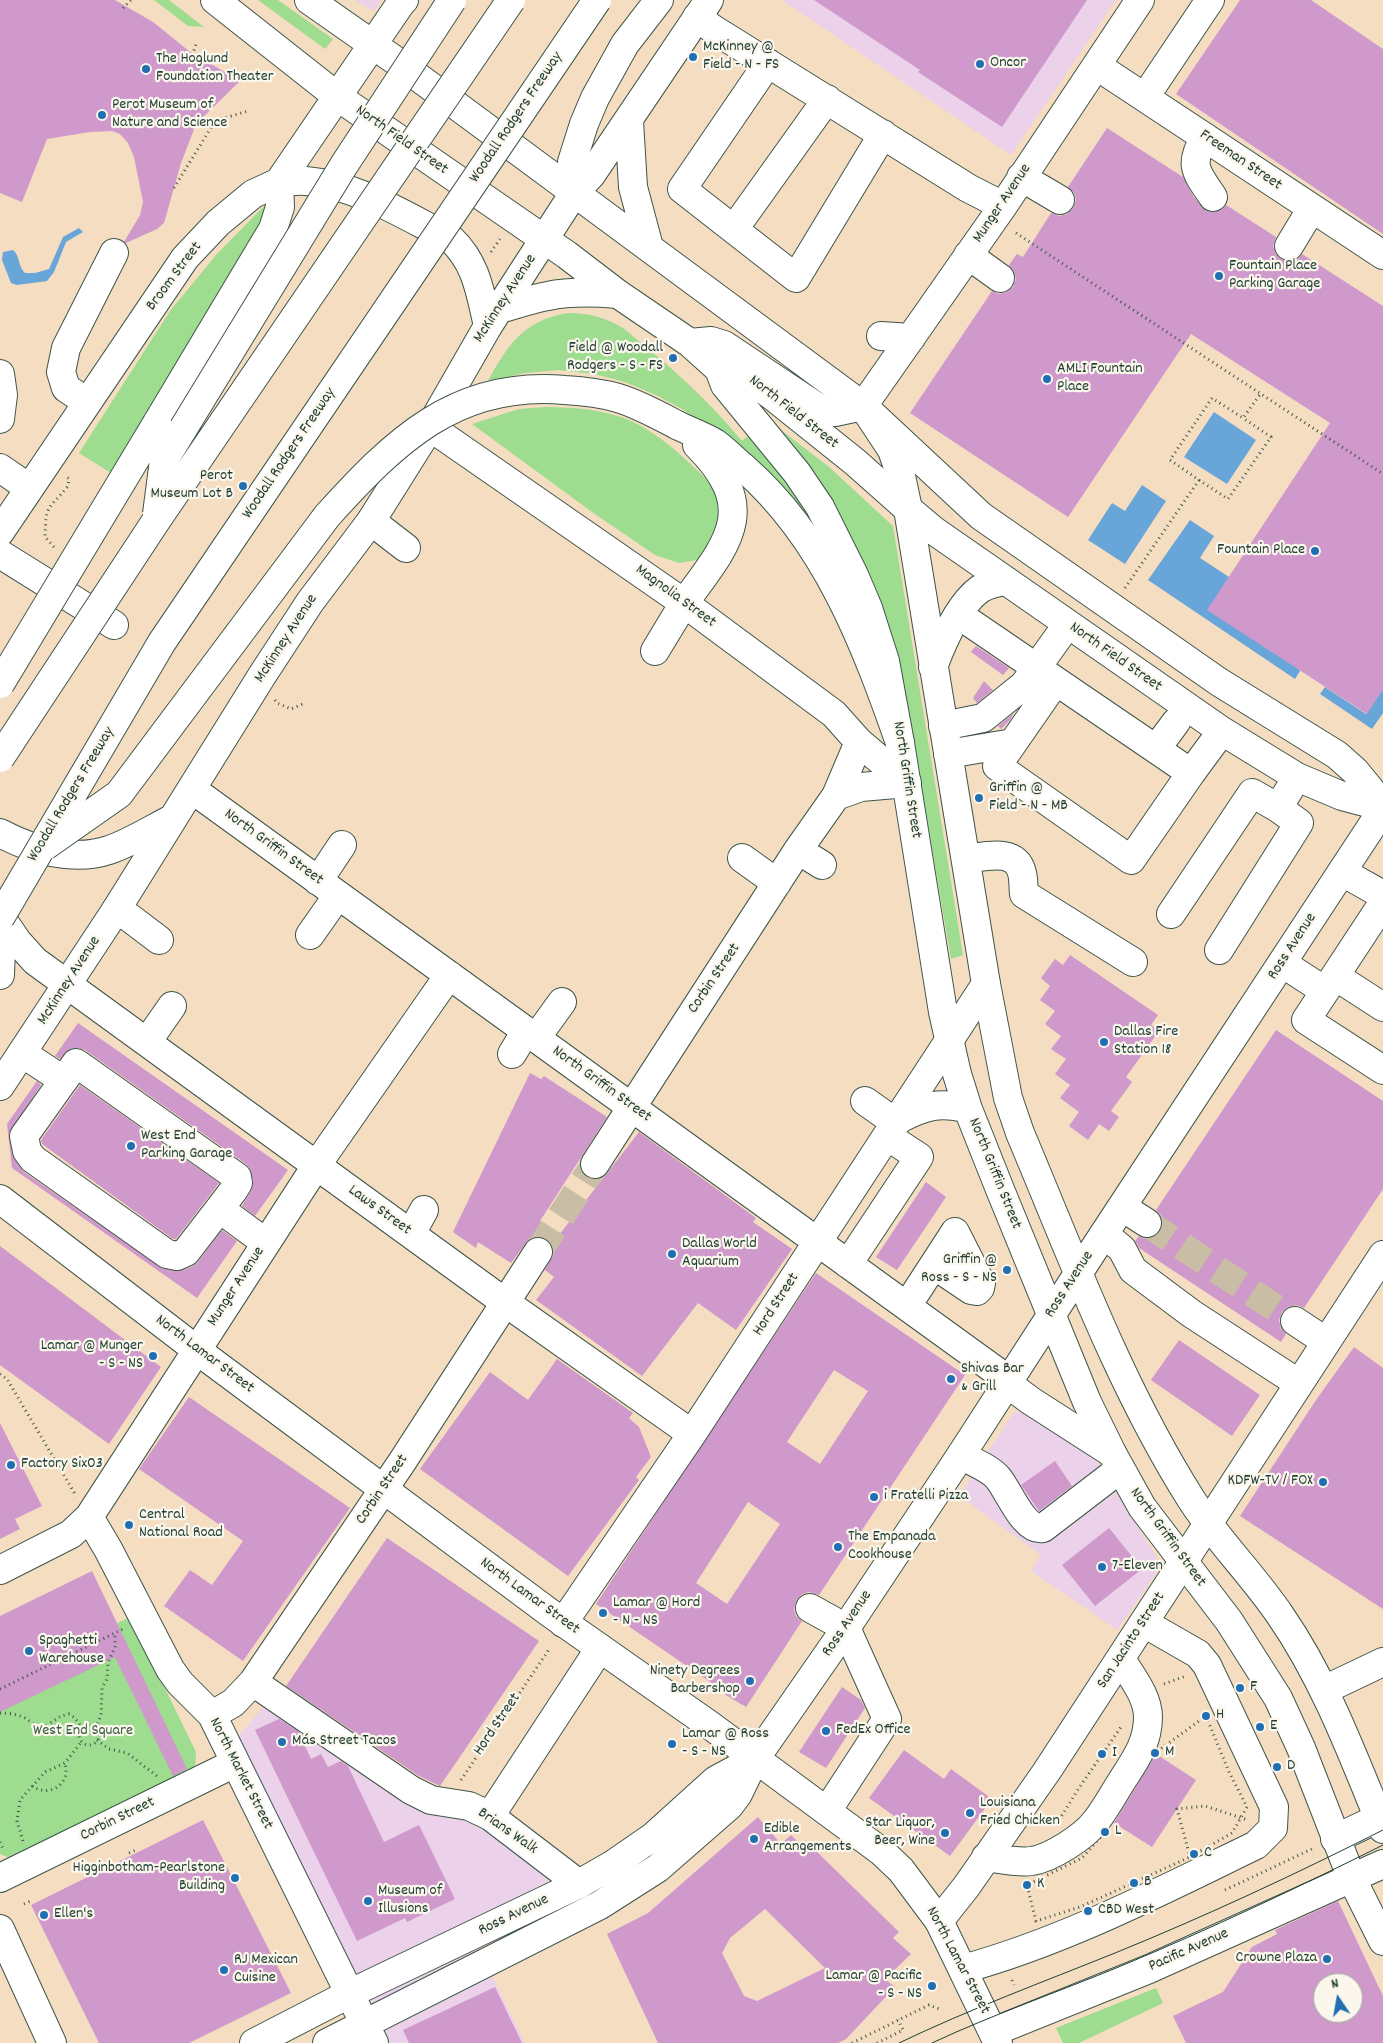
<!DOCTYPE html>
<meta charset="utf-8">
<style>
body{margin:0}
#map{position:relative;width:1383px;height:2043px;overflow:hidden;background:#f5ddc1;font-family:Dekko,sans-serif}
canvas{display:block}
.north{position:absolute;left:1313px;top:1973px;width:50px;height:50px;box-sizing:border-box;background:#fbf7ec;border:1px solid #a3ada2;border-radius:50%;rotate:348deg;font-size:14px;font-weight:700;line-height:20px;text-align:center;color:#1f3d34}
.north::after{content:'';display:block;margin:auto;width:18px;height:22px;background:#1f6fb2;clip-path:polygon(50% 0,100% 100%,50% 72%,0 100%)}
</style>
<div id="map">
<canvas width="1383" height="2043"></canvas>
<div class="north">N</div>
</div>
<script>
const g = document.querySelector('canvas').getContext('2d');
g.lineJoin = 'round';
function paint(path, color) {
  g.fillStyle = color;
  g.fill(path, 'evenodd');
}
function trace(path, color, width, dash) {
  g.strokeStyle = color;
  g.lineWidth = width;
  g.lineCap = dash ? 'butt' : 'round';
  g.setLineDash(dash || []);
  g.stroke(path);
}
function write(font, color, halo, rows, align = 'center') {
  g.font = font + ' Dekko,sans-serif';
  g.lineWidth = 4.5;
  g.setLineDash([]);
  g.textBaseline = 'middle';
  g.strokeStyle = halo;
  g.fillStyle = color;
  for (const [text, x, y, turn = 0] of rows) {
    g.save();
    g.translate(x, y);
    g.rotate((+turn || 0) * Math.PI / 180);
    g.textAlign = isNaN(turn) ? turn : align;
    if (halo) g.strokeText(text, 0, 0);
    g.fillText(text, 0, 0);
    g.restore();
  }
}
paint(new Path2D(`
 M354,0H381L374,11Z
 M782,0H1116L1011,155Z
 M1028,1411L1093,1456L1158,1559L1155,1575L1117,1630L1031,1571L1041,1555L959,1496L1014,1412Z
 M267,1702L464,1811L566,1881L466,1930L494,1980L525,2043H385L235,1741Z`), '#ecd1ea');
paint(new Path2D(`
 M154,0H169L204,27L188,26Z
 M258,0H278L333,39L325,49Z
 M265,205L272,210L111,473L79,453L170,311L217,254Z
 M567,313C588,313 605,317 623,328C666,363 707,398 742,441L750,434C778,469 802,505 824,544L725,439L682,409L658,396L625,382L594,374L559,370L526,373L488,381C508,344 524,321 567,313Z
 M545,407C576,407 613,410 641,426C670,442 694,467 717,490L718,528L710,549L697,560L679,563L655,555L592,512L472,424L519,409Z
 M764,417L828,466L893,526L963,955L951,959L905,693L892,648Z
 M130,1617L196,1752L195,1770L13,1859L0,1854V1680Z
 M1156,1988L1163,2003L1079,2043H1063L1056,2028Z`), '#9edc90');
paint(new Path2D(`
 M79,228L83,232L66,242L54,272L47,281L17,285L11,283L2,260L3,252L13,250C20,255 18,267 25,273H35L49,269L63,237Z
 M1214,412L1256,440L1227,484L1184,457Z
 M1142,485L1166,501L1125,564L1088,540L1112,503L1125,511Z
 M1190,520L1214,536L1200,558L1229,577L1300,671L1295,679L1148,580Z
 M1325,687L1366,714L1383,689V713L1372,729L1320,694Z`), '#68a5d9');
paint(new Path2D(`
 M0,0H115L153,22L189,51L240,81L196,124L181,163L164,223L157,229L126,243L124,242L140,215L143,202L134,157L128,143L120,134L112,131L90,132L47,139L22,202L0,193Z
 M814,0H1087L1002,127L918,72L920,70Z
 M1240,0H1311L1383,49V234L1176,94Z
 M1107,128L1183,177L1194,197L1206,211L1215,212L1221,210L1226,205L1276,237L1273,246L1276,254L1281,259L1289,262L1297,259L1302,254L1383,306V689L1367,714L1207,610L1330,423L1191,334L1068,517L910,413L992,291L999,294L1006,292L1013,287L1016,279L1014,272L1009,265L1017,254L1023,257L1051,213L1060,216L1067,214L1073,208L1076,200L1074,193L1068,187Z
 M976,646L1009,668L1003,675L971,652Z
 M984,681L993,690L977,703L973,698Z
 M1014,713L1010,720L1001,729L998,726Z
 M1070,955L1158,1015L1151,1025L1159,1031L1126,1077L1132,1082L1111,1111L1119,1117L1109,1131L1099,1124L1088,1140L1069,1126L1079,1112L1060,1098L1070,1085L1055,1074L1066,1059L1051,1049L1061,1036L1045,1024L1055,1011L1040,1000L1050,986L1041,978L1055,959L1063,965Z
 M78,1023L288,1170L255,1216L242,1206L251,1191L253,1181L250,1169L246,1164L85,1050L78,1048L70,1049L60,1059L55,1056Z
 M1276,1030L1383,1101V1189L1304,1308L1296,1305L1288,1307L1282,1312L1279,1320L1281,1328L1286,1334L1281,1342L1139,1248L1135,1241L1139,1236L1147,1239L1155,1237L1160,1232L1163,1223L1161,1215L1156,1210Z
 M530,1073L541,1079L544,1076L607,1117L540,1221L559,1235L639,1132L756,1218L753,1222L792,1249L736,1330L698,1303L642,1376L536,1300L554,1277L545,1270L554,1253L552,1245L547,1239L538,1236L530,1238L511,1263L478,1242L476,1248L453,1232Z
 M37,1081L41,1085L9,1133L12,1154L24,1172L164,1269L183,1270L193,1266L198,1262L222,1230L237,1241L197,1298L12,1168L7,1124Z
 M80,1085L219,1183L176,1239H173L42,1144L41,1140Z
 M926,1182L946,1197L897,1270L876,1257Z
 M0,1246L161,1367L109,1444L0,1365Z
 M816,1273L965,1375L819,1595L809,1592L802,1594L797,1600L794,1609L796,1616L802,1621L746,1707L724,1694L725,1692L596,1604ZM834,1370L868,1391L820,1464L787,1442ZM748,1502L780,1524L727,1604L696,1583Z
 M1179,1340L1260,1395L1232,1436L1151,1380Z
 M1354,1347L1383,1368V1609L1240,1516L1316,1400Z
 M557,1359L633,1413L629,1418L639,1427L651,1457L636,1477L639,1480L568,1576L420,1469L490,1372L528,1400Z
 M189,1397L350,1508L243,1661L164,1606L190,1570L212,1585L243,1541L139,1469Z
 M0,1423L42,1506L15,1519L20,1529L0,1539Z
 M1055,1461L1072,1486L1039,1511L1021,1485Z
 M1109,1528L1142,1569L1095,1606L1062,1565Z
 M387,1538L539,1641L440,1786L419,1776L286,1686Z
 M92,1571L187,1769L173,1776L115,1657L0,1712V1616Z
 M842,1687L861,1700L865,1708L826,1768L799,1752Z
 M279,1719L298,1731L311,1759L321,1754L328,1767L341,1761L348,1766L384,1842L419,1825L455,1899L407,1922L405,1918L357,1941L255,1730Z
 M904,1750L944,1779L951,1769L992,1799L950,1856L869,1798Z
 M1156,1754L1196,1780L1152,1847L1114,1823Z
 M758,1817L781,1844L791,1835L807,1851L812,1847L899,1932L893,1938L911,1954L885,1979L895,1987L846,2039L838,2043H658L607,1934L648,1913ZM765,1909L825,1968L757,2001L744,1996L722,1953L730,1938Z
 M203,1820L291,1993L189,2043H99L31,1905Z
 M1338,1901L1383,1996V2043H1186L1173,2016L1223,1992L1252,1947L1277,1934L1275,1930ZM1323,1983H1353V2013H1323Z
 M495,1987L522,2043H409L403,2030Z`), '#cf99cb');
trace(new Path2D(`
 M1147,1223L1295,1321
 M538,1252L595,1164`), '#cabda5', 28, [28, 14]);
const minor = new Path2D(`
 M1140,0L1003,206L863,406L981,516L1219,682L1337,755L1355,771L1383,805
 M697,17L713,29L968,188L1003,206
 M768,63L682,189L796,278L883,134
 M1097,66L1383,255
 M1145,97L1210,0
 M1205,137C1188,165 1196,172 1213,197
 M1021,177L1060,200
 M734,229L827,99
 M1289,246L1312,208
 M968,255L1000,278
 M881,336L911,338
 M0,374L3,395L0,419
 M87,402L66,388L61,372L66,348L114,253
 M430,427L684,603L834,714L859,742L907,783
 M0,468L29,488
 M908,509L933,530L1222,731L1297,777L1342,796L1383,807
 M371,521L406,548
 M0,554L114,625
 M959,615L1191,773L1131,860L997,766L1056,681
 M655,651L684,603
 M943,726L983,718L1024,685L1067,625
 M1156,749L1176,722
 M948,754L1013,743
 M1191,773L1222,731
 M193,790L1010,1381
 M836,796L861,787L907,783
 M798,850L822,865
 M742,858L777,883
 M966,859C984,857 1016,847 1022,873C1024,880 1023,887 1024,894L1133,962
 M1342,872L1383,895
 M318,881L342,845
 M1383,903L1306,1020L1383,1070
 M116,910L130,918L159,940
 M1171,914L1252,793L1278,808L1297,777
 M310,935L338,895
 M1219,950L1299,823L1278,808
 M1282,963L1325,991
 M1335,976L1383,1007
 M68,985L492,1293L692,1434
 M536,1038L562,1002
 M147,1042L172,1006
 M22,1053L63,1080
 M512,1054L526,1031
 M76,1063L237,1177L238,1183L233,1191L186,1252L177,1256L167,1254L33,1159L27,1151L24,1136Z
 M865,1101L896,1123
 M595,1164L798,850L836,796L859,742
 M1122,1207L1147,1223
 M220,1209L266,1243
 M411,1234L424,1210
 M1104,1234L1122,1249L1133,1270L1192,1314L1298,1383
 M848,1264L919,1157L887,1136
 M907,1306L955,1232L981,1283L980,1288L977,1291L971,1290L934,1265
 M1295,1321L1325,1341
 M1008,1384L1031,1401L1112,1453
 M961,1455C972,1462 990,1468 998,1478C1009,1491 1024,1532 1043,1528L1120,1469
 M89,1517L108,1549L170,1669L180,1683L212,1715L374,2043
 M0,1570L71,1534L89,1517L316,1166L449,975
 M810,1608L846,1628L887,1719L827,1811
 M563,1623L692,1434L986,984
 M253,1682L411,1790L431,1800L469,1806L490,1816L579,1884
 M1324,1690L1383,1662
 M212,1715L233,1703L253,1682L402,1462L538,1252
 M490,1816L600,1648
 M1335,1839L1383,1816
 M986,1857C1001,1859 1017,1863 1032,1861C1051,1858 1084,1837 1096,1821C1106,1808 1114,1793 1123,1779C1136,1759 1148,1742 1148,1717C1148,1696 1131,1676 1121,1659
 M0,1878L235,1763
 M939,1921L966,1887L1047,1771L1383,1255
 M0,1929L52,2043
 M963,1969C1065,1941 1161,1891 1256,1845L1273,1828L1274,1807L1207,1665L1198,1654L1144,1623
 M993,2032L1149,1969L1383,1864`);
const major = new Path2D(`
 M215,0L338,97L567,255L618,294L690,343L719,369L741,373L775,398L855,462L908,509
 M309,0L399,63L863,406L892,450L901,476L908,509L986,984L1008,1098L1020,1133C1072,1256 1119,1385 1191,1499C1217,1540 1253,1575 1280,1615C1325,1680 1353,1756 1383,1829
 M629,121L633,187L649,247
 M279,182C288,182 297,180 306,181C358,185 405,216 451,239C477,264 480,292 488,326
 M499,309C515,305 531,299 548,296C571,291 594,292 618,294
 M690,343L711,341L724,345L820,409L835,412L863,406
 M719,369L725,385L797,473L820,507L854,575L868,608L885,661L900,743L943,1012L957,1074L968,1109L999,1187L1087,1402L1112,1453L1142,1507L1229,1621L1278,1698L1301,1748L1352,1879L1383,1941
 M0,532L185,258L218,223L253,194L279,182L403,0
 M933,667C942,643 958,605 980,589C988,584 997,582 1006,581
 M0,833C32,850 73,862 109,850C130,843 152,829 172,819
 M2,919L17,941L35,961L68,985
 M0,975L2,919L0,914
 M0,1086L116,910L263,674L310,602L371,521L430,427L488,326L574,193L591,175L709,0
 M899,1119C924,1106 940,1101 968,1109
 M0,1199L210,1360L550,1613L711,1726L882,1852L901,1870L939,1921L998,2043
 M254,2043L351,1993L579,1884L612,1865L654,1836L716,1780L755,1759
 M327,2043L600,1905L658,1868L729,1806L738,1794L755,1759L846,1628L961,1455L1094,1249L1383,809`);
const highway = new Path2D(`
 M401,3L404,0
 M574,193L572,162L584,124L595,98L625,44L659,0
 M157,423L273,229L280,207L279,182
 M677,425C689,431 703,436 715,443C725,450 734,460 744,468C826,540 865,643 900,743
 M684,603C728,543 761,509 697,445`);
trace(minor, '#3f5549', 30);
trace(major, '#3f5549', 30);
trace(highway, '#3f5549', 30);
trace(new Path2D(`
 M123,8L131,0
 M191,60L196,44
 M174,188L215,121L248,111
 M1016,233L1383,474
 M491,252L500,239
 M1199,480L1228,499L1271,437L1243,418
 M54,547L45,537C46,502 48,511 68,486L69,479L66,476
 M1125,588L1199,480L1170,460L1212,398L1243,418L1261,393
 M275,700L277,703L291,709L305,703
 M0,1374L7,1379L75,1494
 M1164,1684L1186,1676
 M0,1689L123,1629
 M0,1713C8,1713 17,1714 25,1718C32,1722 35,1727 44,1727L61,1716L69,1714L75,1718L82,1728
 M1206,1716L1229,1772L1247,1807L1232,1833L1190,1857L1080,1907L1036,1921L1027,1885L1082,1858L1105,1832L1126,1792L1155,1753Z
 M79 1735a10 10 0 1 1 20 0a10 10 0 1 1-20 0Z
 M95,1728L101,1716L102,1688L107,1679L108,1663L115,1647V1633
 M97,1740L109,1749L127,1753L157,1776
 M461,1780L550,1648
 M32,1786C50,1798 71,1784 65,1763
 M1059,1820L1079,1788L1121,1727
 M23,1841L17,1821L20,1800L45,1772L65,1763L82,1741
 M0,1842L4,1851
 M129,1853L138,1849
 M1189,1853L1177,1809L1205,1806L1248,1820
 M1225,1890L1314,1848
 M24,1904L33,1900
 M1012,1980L1014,1985
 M852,2043L929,2005L942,2010
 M877,2043L903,2030L898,2020`), '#3f5549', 3, [1, 4]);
trace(minor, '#fff', 28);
trace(major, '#fff', 28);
trace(highway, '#fff', 28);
trace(new Path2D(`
 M899,2043C970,2009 1043,1982 1115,1953C1206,1916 1296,1874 1383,1830
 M932,2043C994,2014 1058,1992 1121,1966C1210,1929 1297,1888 1383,1845`), '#1f3d34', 1);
const highwayBridge = new Path2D(`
 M157,514L164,460L344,165L452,0
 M0,684L157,423
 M0,758L156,521L511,0
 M45,846L119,794L327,516C394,442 456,380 565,390C582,391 601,393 618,398C638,404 658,415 677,425
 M0,918L162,642L597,0`);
trace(highwayBridge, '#3f5549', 30, []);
trace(highwayBridge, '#fff', 28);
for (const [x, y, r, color] of [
 [693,57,5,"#1f6fb2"],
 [980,64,5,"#1f6fb2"],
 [146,69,5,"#1f6fb2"],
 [102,115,5,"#1f6fb2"],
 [1219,276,5,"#1f6fb2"],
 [673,358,5,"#1f6fb2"],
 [1047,379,5,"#1f6fb2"],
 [243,486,5,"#1f6fb2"],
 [1315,551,5,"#1f6fb2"],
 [979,798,5,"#1f6fb2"],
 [1104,1042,5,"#1f6fb2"],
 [131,1146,5,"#1f6fb2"],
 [672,1254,5,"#1f6fb2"],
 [1007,1270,5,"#1f6fb2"],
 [153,1356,5,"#1f6fb2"],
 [951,1379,5,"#1f6fb2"],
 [11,1465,5,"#1f6fb2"],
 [1323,1482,5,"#1f6fb2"],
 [874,1497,5,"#1f6fb2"],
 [129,1525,5,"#1f6fb2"],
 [838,1547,5,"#1f6fb2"],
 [1102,1567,5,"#1f6fb2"],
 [603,1613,5,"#1f6fb2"],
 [29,1651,5,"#1f6fb2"],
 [750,1681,5,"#1f6fb2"],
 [1240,1688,5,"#1f6fb2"],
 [1206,1716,5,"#1f6fb2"],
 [1260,1727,5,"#1f6fb2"],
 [826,1731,5,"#1f6fb2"],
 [282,1742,5,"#1f6fb2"],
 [672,1744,5,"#1f6fb2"],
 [1155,1753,5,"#1f6fb2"],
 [1102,1754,5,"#1f6fb2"],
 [1277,1767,5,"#1f6fb2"],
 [970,1813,5,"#1f6fb2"],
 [1105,1832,5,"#1f6fb2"],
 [945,1833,5,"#1f6fb2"],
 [754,1839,5,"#1f6fb2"],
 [1194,1854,5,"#1f6fb2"],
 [235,1878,5,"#1f6fb2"],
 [1134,1883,5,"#1f6fb2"],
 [1027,1885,5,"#1f6fb2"],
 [368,1901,5,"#1f6fb2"],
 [1088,1911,5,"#1f6fb2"],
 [44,1915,5,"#1f6fb2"],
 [1327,1959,5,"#1f6fb2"],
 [224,1970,5,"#1f6fb2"],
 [932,1986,5,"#1f6fb2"]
]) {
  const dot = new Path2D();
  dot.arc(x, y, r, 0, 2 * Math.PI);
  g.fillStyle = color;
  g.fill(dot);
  trace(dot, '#fbf7ec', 2);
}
write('16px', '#1f3d34', '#fbf7ec', [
 ["McKinney @",703,48],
 ["Field - N - FS",703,66],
 ["The Hoglund",156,60],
 ["Foundation Theater",156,78],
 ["Oncor",990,64],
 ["Perot Museum of",112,106],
 ["Nature and Science",112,124],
 ["Fountain Place",1229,267],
 ["Parking Garage",1229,285],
 ["Field @ Woodall",663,349,"right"],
 ["Rodgers - S - FS",663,367,"right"],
 ["AMLI Fountain",1057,370],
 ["Place",1057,388],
 ["Perot",233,477,"right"],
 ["Museum Lot B",233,495,"right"],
 ["Fountain Place",1305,551,"right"],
 ["Griffin @",989,789],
 ["Field - N - MB",989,807],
 ["Dallas Fire",1114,1033],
 ["Station 18",1114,1051],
 ["West End",141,1137],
 ["Parking Garage",141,1155],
 ["Dallas World",682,1245],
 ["Aquarium",682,1263],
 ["Griffin @",997,1261,"right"],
 ["Ross - S - NS",997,1279,"right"],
 ["Lamar @ Munger",143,1347,"right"],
 ["- S - NS",143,1365,"right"],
 ["Shivas Bar",961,1370],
 ["& Grill",961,1388],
 ["Factory Six03",21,1465],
 ["KDFW-TV / FOX",1313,1482,"right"],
 ["i Fratelli Pizza",884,1497],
 ["Central",139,1516],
 ["National Road",139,1534],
 ["The Empanada",848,1538],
 ["Cookhouse",848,1556],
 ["7-Eleven",1112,1567],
 ["Lamar @ Hord",613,1604],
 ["- N - NS",613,1622],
 ["Spaghetti",39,1642],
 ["Warehouse",39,1660],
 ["Ninety Degrees",740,1672,"right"],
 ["Barbershop",740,1690,"right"],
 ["F",1250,1688],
 ["H",1216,1716],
 ["E",1270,1727],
 ["FedEx Office",836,1731],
 ["Lamar @ Ross",682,1735],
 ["- S - NS",682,1753],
 ["Más Street Tacos",292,1742],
 ["M",1165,1753],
 ["I",1112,1754],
 ["D",1287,1767],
 ["Louisiana",980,1804],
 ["Fried Chicken",980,1822],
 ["Star Liquor,",935,1824,"right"],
 ["Beer, Wine",935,1842,"right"],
 ["Edible",764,1830],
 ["Arrangements",764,1848],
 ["L",1115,1832],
 ["C",1204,1854],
 ["Higginbotham-Pearlstone",225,1869,"right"],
 ["Building",225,1887,"right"],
 ["B",1144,1883],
 ["K",1037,1885],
 ["Museum of",378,1892],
 ["Illusions",378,1910],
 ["CBD West",1098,1911],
 ["Ellen's",54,1915],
 ["Crowne Plaza",1317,1959,"right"],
 ["RJ Mexican",234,1961],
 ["Cuisine",234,1979],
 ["Lamar @ Pacific",922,1977,"right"],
 ["- S - NS",922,1995,"right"]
], 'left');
write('16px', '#1f3d34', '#fbf7ec', [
 ["Woodall Rodgers Freeway",517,118,-56],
 ["North Field Street",401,141,35],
 ["Freeman Street",1240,161,34],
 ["Munger Avenue",1003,204,-56],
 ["Broom Street",175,277,-53],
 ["McKinney Avenue",506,299,-57],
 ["North Field Street",793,413,38],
 ["Woodall Rodgers Freeway",290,454,-56],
 ["Magnolia Street",675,597,36],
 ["McKinney Avenue",287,639,-57],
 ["North Field Street",1115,658,35],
 ["North Griffin Street",906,780,81],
 ["Woodall Rodgers Freeway",72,795,-59],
 ["North Griffin Street",273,848,36],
 ["Ross Avenue",1293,947,-57],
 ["Corbin Street",715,979,-56],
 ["McKinney Avenue",70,981,-57],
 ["North Griffin Street",601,1085,36],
 ["North Griffin Street",994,1174,68],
 ["Laws Street",379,1211,36],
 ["Ross Avenue",1070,1285,-57],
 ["Munger Avenue",237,1287,-57],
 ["Hord Street",777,1305,-57],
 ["North Lamar Street",204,1355,37],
 ["Corbin Street",383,1490,-56],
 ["North Griffin Street",1167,1538,54],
 ["North Lamar Street",529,1597,36],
 ["Ross Avenue",848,1624,-56],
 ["San Jacinto Street",1132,1641,-57],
 ["Hord Street",498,1725,-56],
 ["North Market Street",240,1774,63],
 ["Corbin Street",118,1820,-26],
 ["Brians Walk",507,1832,35],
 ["Ross Avenue",514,1916,-26],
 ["Pacific Avenue",1189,1951,-24],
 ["North Lamar Street",957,1961,62]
]);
write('16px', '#385d46', '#fbf7ec', [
 ["West End Square",83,1732]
]);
</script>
